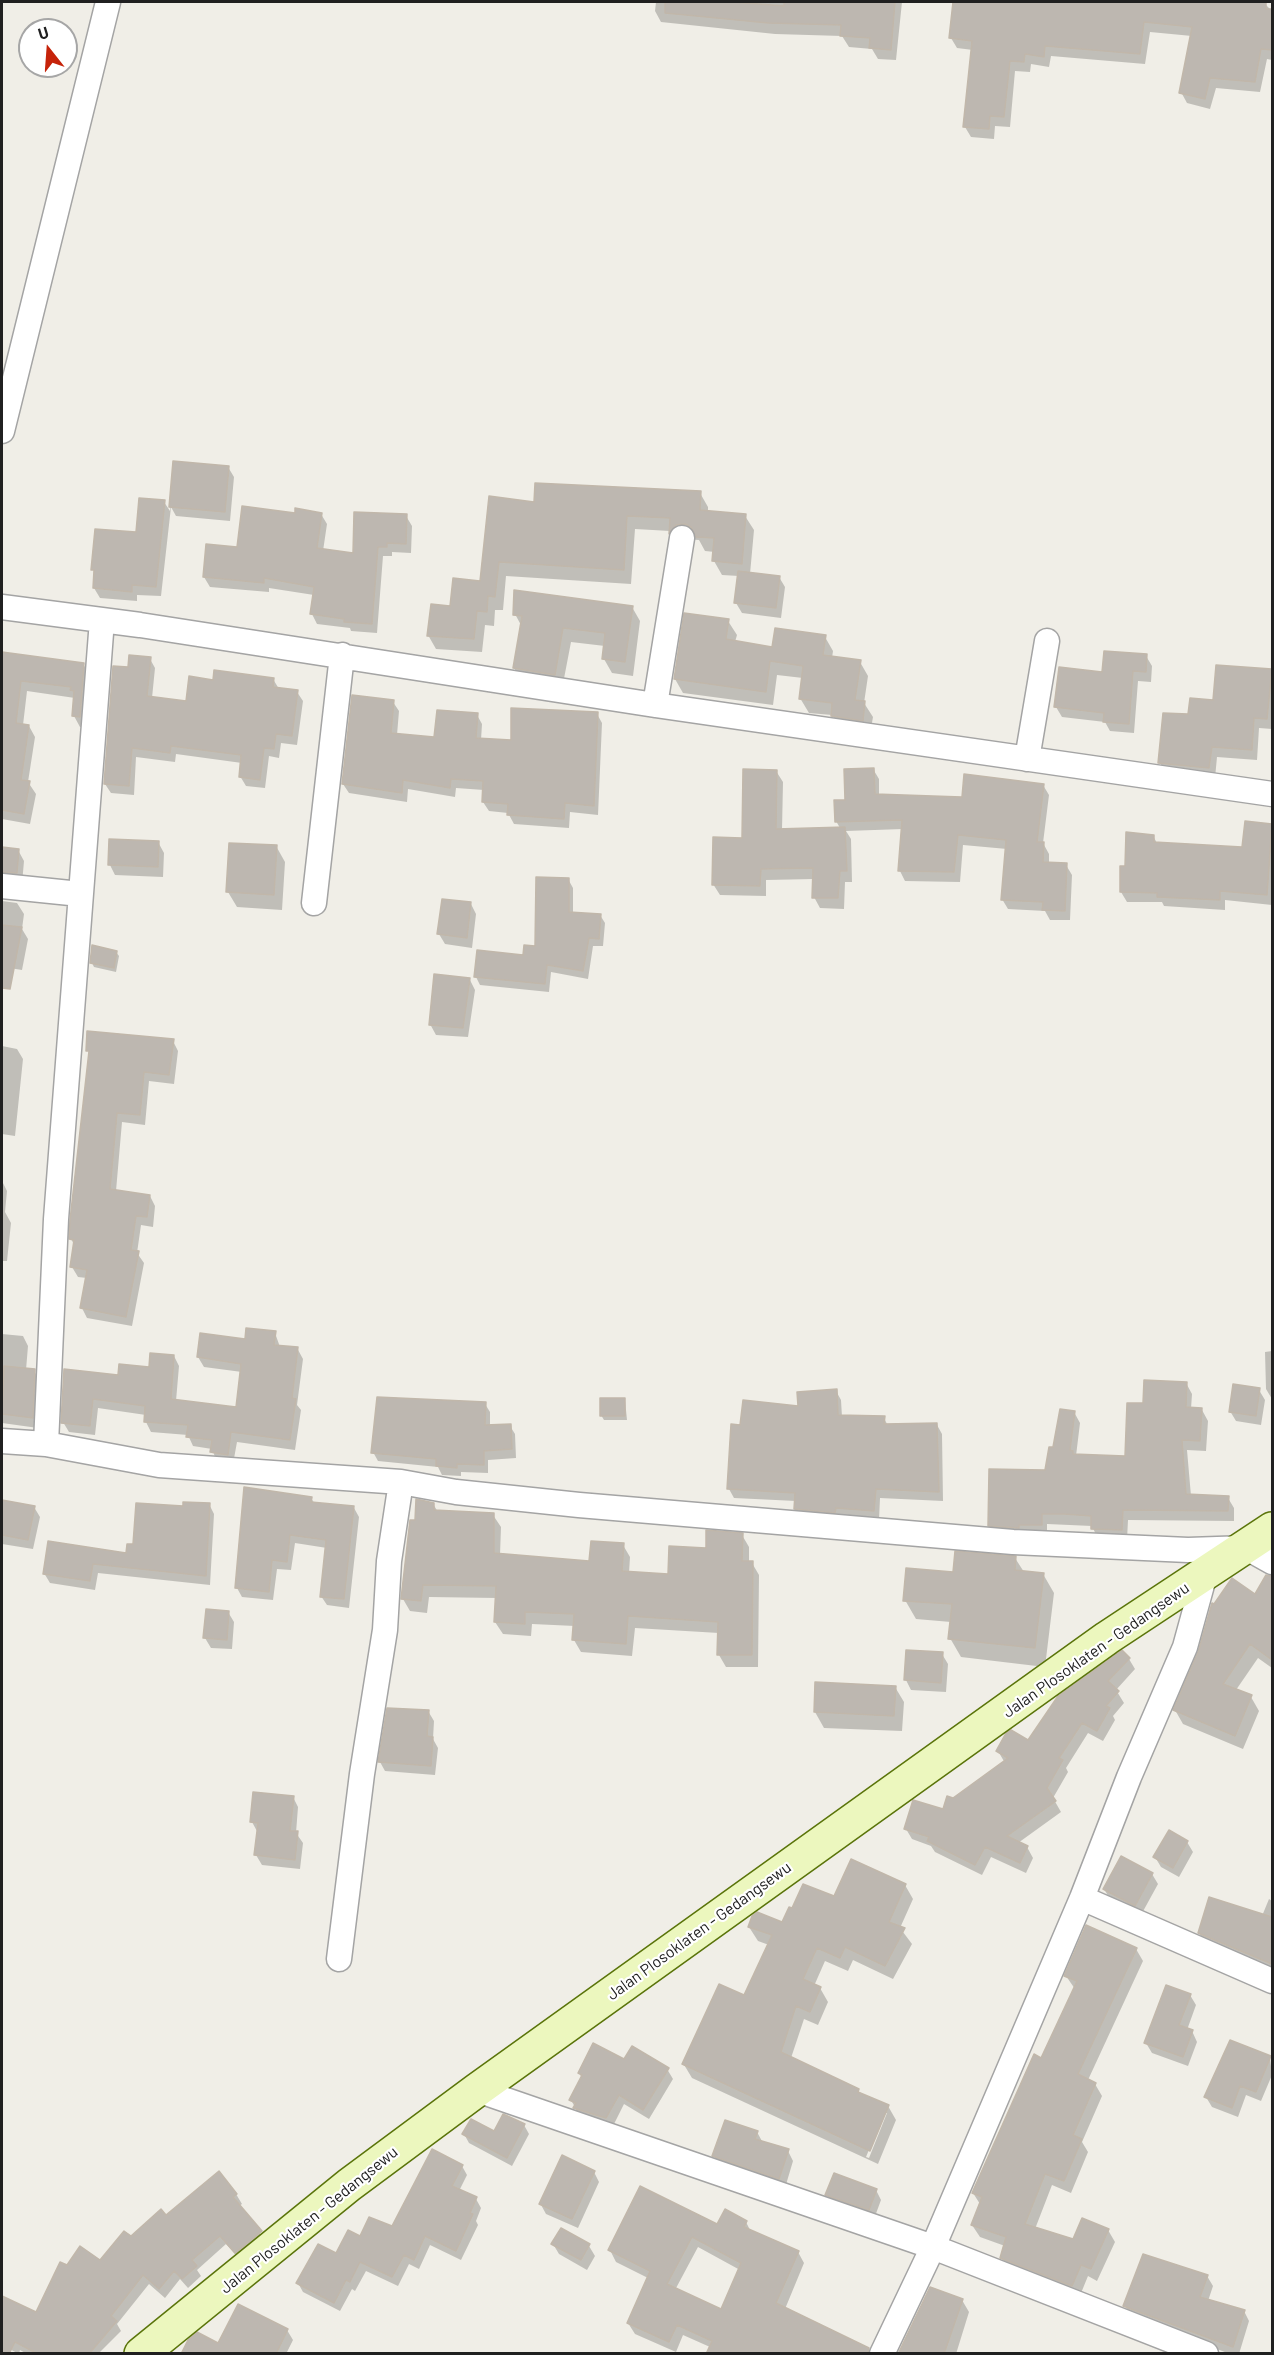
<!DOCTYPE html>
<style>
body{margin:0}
#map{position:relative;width:1274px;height:2355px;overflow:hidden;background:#f0eee7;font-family:Barlow,sans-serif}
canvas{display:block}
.frame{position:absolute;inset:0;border:3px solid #202020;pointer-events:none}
.north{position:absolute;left:18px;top:18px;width:60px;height:60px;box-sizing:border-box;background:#fff;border:2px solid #a6a6a6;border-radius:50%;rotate:343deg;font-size:16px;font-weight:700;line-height:24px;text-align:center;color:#202020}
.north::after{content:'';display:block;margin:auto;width:21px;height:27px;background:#c6230a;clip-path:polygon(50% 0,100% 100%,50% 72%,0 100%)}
</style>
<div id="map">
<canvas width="1274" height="2355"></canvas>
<div class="frame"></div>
<div class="north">U</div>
</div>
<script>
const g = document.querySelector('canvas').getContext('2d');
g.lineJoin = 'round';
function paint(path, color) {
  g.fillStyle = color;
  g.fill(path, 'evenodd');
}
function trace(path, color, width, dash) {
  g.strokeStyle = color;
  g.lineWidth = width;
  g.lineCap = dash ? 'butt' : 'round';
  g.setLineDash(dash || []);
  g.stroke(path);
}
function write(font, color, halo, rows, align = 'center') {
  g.font = font + ' Barlow,sans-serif';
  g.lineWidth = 4.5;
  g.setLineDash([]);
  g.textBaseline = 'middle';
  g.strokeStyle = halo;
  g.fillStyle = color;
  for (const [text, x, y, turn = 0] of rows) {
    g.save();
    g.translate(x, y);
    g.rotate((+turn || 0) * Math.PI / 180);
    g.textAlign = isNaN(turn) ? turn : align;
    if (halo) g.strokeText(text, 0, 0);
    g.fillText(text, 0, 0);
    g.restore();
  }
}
paint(new Path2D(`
 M656,2H902L896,60L878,59L872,49L849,47L842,36L775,34L661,22L655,11Z
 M955,2L1265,4L1272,11V60L1267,59L1260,92L1216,88L1210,109L1187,103L1181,92L1192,36L1150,32L1145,64L1051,56L1049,67L1031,64L1030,72L1015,71L1010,127L995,126L994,139L971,137L965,127L973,50L957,48L951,38Z
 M174,462L228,467L234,477L230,521L176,516L171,507L161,596L137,595V601L100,598L94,588L96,574L93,569L138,534L164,502L170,511Z
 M700,493L708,507V512L745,516L754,530L750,574L779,577L785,587L781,618L742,613L736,603L739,576L722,575L714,561L715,552L705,551L699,540L684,539L678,546L670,531L635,529L631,584L506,576L503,610H495L494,626L485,625L482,652L436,649L428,635L451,608L482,582L535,503Z
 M321,514L327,524L323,551L354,555L406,516L412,526L411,553L392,552V556H383L377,633L351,631L350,628L317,624L312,614L314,595L269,588V592L210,587L204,577L238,548L296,515Z
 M632,607L640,621L633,676L612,673L604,659L605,646L571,642L562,689L523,682L514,668L522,627L515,614Z
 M728,621L737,635L735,642L773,648L825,637L833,651L832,658L860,662L868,676L864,703L873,717L870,734L841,730L832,715L809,713L800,698L803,678L777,675L773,705L683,693L675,679Z
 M2,653L83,664L90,675L86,728L80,727L74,716L75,698L27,691L23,725L29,726L35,737L28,782L36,794L30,824L2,819Z
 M1146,656L1152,666L1151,682L1138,681L1134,733L1110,731L1105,722L1062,717L1056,707L1103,673Z
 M150,659L155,668L152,698L187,703L214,681L273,679L279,689L297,692L303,701L297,745L281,743L279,758L269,756L265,788L246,786L240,776L242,763L176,754L175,762L136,757L134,795L111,793L105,784L114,667L129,669Z
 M1217,666L1272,671V729L1259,728L1257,760L1217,757L1215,778L1166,773L1160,763L1189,716L1215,702Z
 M393,702L399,711L397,735L436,739L477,715L482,724L481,740L512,742L597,714L602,723L598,815L570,812L569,828L514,824L508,813L489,811L483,802L484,790L456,788L455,797L408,789L407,802L349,793L343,784Z
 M873,769L879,779V796L963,798L1043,785L1049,795L1043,843L1049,854V864L1066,865L1072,875L1070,920H1050L1045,911L1008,909L1002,899L1007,849L963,845L960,882L905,881L900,871L903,829L846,831L851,839L852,882H845L844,909L820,908L814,897V879L766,880V896L720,895L713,884L743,839L776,771L783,782L782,830L840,828L836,821L847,801Z
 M1247,822L1272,825V905L1225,900V910L1164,906L1162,902H1127L1121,892L1127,867L1153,836L1157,843L1244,848Z
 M158,842L164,853L163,877L115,875L110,865Z
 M276,846L285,862L282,910L237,907L228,892Z
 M2,849L18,850L24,861L22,884L2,885Z
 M568,879L573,888V913L600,915L605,923L603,946H593L588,979L551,972L549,992L480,985L476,977L524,957L536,948Z
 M2,901L17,903L24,914L22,929L28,939L22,970L3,967L2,977Z
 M471,904L476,914L472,948L445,944L439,934Z
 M116,952L119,956L116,972L94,967L92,963Z
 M470,980L475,990L468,1037L436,1035L430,1024Z
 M173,1041L178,1051L174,1084L149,1081L145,1125L122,1122L116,1191L150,1196L155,1206L153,1227L141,1225L137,1253L144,1263L132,1326L87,1318L82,1308L87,1278L78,1277L72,1267L75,1246L71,1239L90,1054L88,1050Z
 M2,1046L17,1049L23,1059L15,1136L2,1134Z
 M2,1181L7,1191L5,1212L11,1223L7,1261H2Z
 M275,1333L280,1347L297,1348L303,1359L297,1405L301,1410L295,1450L237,1442L233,1464L217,1462L212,1449L193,1446L188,1435L151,1432L146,1422V1415L98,1408L95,1435L69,1432L63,1422L119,1376L150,1369L174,1356L179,1366L176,1401L237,1409L242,1372L204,1367L198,1357Z
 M2,1334L23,1336L28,1346L26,1370L34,1371L40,1381L38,1428L2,1423Z
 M1272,1351V1399L1266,1389L1265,1352Z
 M1186,1383L1192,1394L1191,1409L1202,1410L1208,1421L1206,1451L1187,1450L1191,1496L1228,1498L1234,1508V1521L1128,1520L1127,1540L1098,1539L1092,1526L1047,1524V1535L996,1536L990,1525L1046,1471L1054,1449L1074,1412L1080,1423L1076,1456L1127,1458L1144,1404Z
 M1259,1390L1265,1400L1261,1425L1236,1421L1230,1411Z
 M836,1391L841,1400L842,1417L884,1418L888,1426L937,1425L942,1434L943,1501L880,1498L879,1520L801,1518L795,1509L796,1501L734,1498L729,1489L741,1426L799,1407Z
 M625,1400L627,1420H604L601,1415Z
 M485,1404L490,1412V1427L510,1426L515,1434L516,1458L488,1460V1473L461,1472V1476L442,1475L438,1467L378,1461L373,1452Z
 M311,1498L315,1504L354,1508L359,1517L349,1608L327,1605L321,1596L327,1548L295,1543L291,1570L277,1569L273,1600L242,1597L237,1588Z
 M3,1501L34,1507L40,1517L33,1549L2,1544Z
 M209,1504L214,1514L210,1585L98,1573L95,1590L50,1583L44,1573L128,1555L135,1546L184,1507Z
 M433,1504L438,1512L493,1515L501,1527L500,1555L591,1562L623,1545L630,1557L629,1573L669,1575L707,1550L742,1535L749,1547V1563H752L759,1575L758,1667H726L719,1655V1633L635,1628L632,1656L581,1652L574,1640L575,1626L532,1624L531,1636L503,1634L495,1622L497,1598L429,1597L427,1613L410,1611L403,1599L417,1522Z
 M1015,1558L1024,1572L1043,1574L1054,1593L1045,1667L961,1657L950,1638L951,1622L916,1619L905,1600L954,1573Z
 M1267,1576H1272V1668L1258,1658L1236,1690L1251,1697L1259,1711L1243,1749L1183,1724L1175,1710Z
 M228,1612L234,1622L232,1649L211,1648L205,1638Z
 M942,1654L948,1664L946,1692L911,1690L906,1680Z
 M1129,1659L1135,1669L1116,1690L1124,1703L1113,1716L1115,1720L1103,1741L1088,1733L1066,1768L1068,1772L1053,1798L1061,1812L1018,1843L1027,1847L1033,1858L1026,1873L991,1857L982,1875L935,1852L931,1846L912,1839L906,1829L944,1811L954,1800L1005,1763L998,1751L1028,1742Z
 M817,1684L895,1687L904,1702L902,1731L824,1728L815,1712Z
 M428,1711L434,1721L433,1739L438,1748L435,1775L385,1771L380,1762Z
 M293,1797L298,1807L296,1833L303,1843L300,1869L262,1865L256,1855L258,1833L252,1822Z
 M1187,1842L1193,1852L1179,1877L1161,1867L1155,1857Z
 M1152,1874L1158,1884L1141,1915L1110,1899L1104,1889Z
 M905,1885L913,1899L900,1928L912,1944L893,1979L853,1960L848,1971L825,1961L814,1986L820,1988L828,2002L818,2025L804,2019L791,2058L858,2090L861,2095L888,2106L896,2120L878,2164L692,2078L683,2063L744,1997L769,1945L758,1941L749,1927L783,1923L834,1898ZM884,2113H887L869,2158L866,2157Z
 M1269,1899L1272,1901V1970L1205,1943L1199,1933L1262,1916Z
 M1087,1927L1136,1949L1143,1961L1088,2080L1095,2084L1102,2096L1082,2142L1088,2152L1071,2193L1052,2185L1035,2229L1073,2241L1108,2230L1115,2242L1097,2281L1088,2276L1079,2298L1009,2270L1002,2258L1005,2246L980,2237L972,2225L980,2204L973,2193L1002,2126L1034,2056L1042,2060L1075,1989L1066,1976Z
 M1190,1995L1196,2005L1187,2030L1192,2031L1197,2042L1188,2066L1152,2053L1146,2043Z
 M1270,2058L1272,2075L1261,2101L1246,2095L1238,2117L1212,2107L1206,2097Z
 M625,2061L667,2069L673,2079L649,2119L624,2104L612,2128L581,2118L571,2100L582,2078L579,2073Z
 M524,2125L529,2134L512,2166L469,2143L464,2134L495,2133Z
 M757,2132L763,2143L788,2151L793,2161L785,2188L720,2166L714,2156Z
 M462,2166L467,2175L459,2191L476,2199L481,2208L476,2221L478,2225L461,2260L430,2245L419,2269L409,2264L398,2286L366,2271L355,2291L352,2289L340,2311L303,2292L298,2283L361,2238L393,2228Z
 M594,2172L599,2182L578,2228L546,2214L540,2203Z
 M876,2190L881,2200L874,2219L833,2205L827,2195Z
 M236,2194L242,2204L239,2206L266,2242L242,2262L226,2244L197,2270L201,2276L188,2288L180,2279L165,2298L149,2284L117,2324L121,2331L98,2354H27L20,2350L19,2354L2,2345V2298L37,2314L67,2267L101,2262L166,2217Z
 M746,2222L751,2232L798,2252L804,2263L785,2309L868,2350L870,2354H708L710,2347L683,2335L676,2352L635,2334L628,2323L648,2278L616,2262L610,2250L718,2226ZM698,2247L740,2270L722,2311L675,2290Z
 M553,2244L589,2246L595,2256L587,2270L559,2254Z
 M1207,2276L1213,2286L1208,2301L1244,2311L1249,2321L1239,2354H1230L1131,2316L1125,2306Z
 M962,2300L969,2312L956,2354H900Z
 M287,2330L293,2340L286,2354H183Z`), '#0003');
const building = new Path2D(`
 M665,2H734L784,6V2H895L891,50L869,48L870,38L840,36L841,25L768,23L665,13Z
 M953,2H1266V9H1272V50L1261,49L1255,82L1210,78L1205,99L1179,93L1192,27L1144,22L1140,54L1045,46L1044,57L1025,54L1024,62L1010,61L1004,117L990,116L989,129L963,127L972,41L949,38Z
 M173,461L229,466L225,512L169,507Z
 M535,483L701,491L700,510L746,514L742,564L712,561L714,538L696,537L691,527L685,524L676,525L669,534L670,518L627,516L624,570L499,562L495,597L488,596L487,612L477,611L474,639L427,636L431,604L450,606L453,578L480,581L489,496L534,502Z
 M139,498L165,500L156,587L132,585V592L93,588L94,570H91L95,529L136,532Z
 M242,506L295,513V508L322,513L317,548L353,553L354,512L407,514L406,544L387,543V547H378L372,624L344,622V619L310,614L314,587L264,578V583L203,577L206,544L237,547Z
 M738,571L780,576L776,608L734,603Z
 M514,590L633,606L625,662L602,659L605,633L563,628L555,675L513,668L522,616L513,615Z
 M684,613L729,619L726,639L772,647L775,628L826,635L823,655L861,660L855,700L865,701L863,721L831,716L832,703L799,699L803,666L770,661L766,692L674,679Z
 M1104,651L1147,654L1146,672L1133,671L1129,724L1103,722L1104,713L1054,707L1059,667L1102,672Z
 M2,652L84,663L80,717L72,716L74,691L70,690L71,687L21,681L16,723L29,725L21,780L30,781L24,814L2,810Z
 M129,655L151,657L147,696L186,701L189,676L213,680L214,670L274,678L273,687L298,690L292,736L276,734L274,749L264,748L260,780L239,777L241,755L171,746L170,753L132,748L129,786L104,784L113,666L128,667Z
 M1216,665L1272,669L1267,719L1254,718L1252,750L1212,747L1209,768L1158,763L1163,713L1188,714L1190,698L1213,700Z
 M352,695L394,700L391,733L434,737L437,710L478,713L476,738L511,740V708L598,712L594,806L565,803L564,819L507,815L508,804L482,802L483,781L451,779L450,788L403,780L402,793L342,784Z
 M874,768L875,794L962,797L964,774L1044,784L1037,842H1044L1043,862L1067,863L1065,911L1042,910L1043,902L1001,900L1006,840L958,835L954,872L898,871L902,820L835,822L834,800H845L844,769Z
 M743,769L777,770L776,829L845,827L847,871H840L838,898H812L813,868L761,869L760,886L712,885L713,837L742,838Z
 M1245,821L1272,824L1267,895L1220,891V900L1157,897V893L1120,892V866H1125L1126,832L1154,835V842L1242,847Z
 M109,839L159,841L158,867L108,865Z
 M229,843L277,845L274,895L226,892Z
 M2,847L19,849L17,873L2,872Z
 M536,877L569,878V912L601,914L599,939L589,938L583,971L547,965L545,984L474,977L477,950L523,955L524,945L535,946Z
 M442,899L471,902L467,938L437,934Z
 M2,925L22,927L10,989L2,988Z
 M92,945L117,951L114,968L90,963Z
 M434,974L470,978L463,1028L429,1025Z
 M87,1031L174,1039L169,1075L144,1072L140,1115L117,1113L110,1189L150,1195L147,1217L136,1216L131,1250L139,1251L126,1317L80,1308L87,1270L70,1267L74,1240L69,1239L70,1220L89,1051H86Z
 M246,1328L276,1331L274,1345L298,1347L292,1398L296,1399L290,1440L231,1432L228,1455L210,1452L212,1440L186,1437L188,1425L144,1422L145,1406L93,1399L90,1426L61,1423L64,1369L118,1375L119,1364L149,1367L150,1353L174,1355L171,1399L236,1407L241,1364L197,1357L200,1333L245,1339Z
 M4,1366L35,1369L33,1418L2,1414Z
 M1144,1380L1187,1382L1186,1407L1202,1408L1200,1441L1182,1440L1186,1494L1229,1496L1228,1511L1123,1510L1122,1530L1091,1529V1516L1064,1514H1042V1525H1019V1528L988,1526L989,1469L1045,1470L1049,1447H1053L1060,1409L1075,1411L1070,1450L1073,1451V1454L1125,1456L1127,1403H1143Z
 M1233,1384L1260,1388L1256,1416L1229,1412Z
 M837,1389L838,1415L885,1416L884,1424L937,1423L939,1492L876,1489L874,1511L836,1508L835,1513L794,1509L795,1493L727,1489L731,1424L740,1425L743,1400L798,1406L797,1392Z
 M377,1397L486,1402L485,1425L511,1424L512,1449L484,1451V1465L457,1464V1468L436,1466V1459L371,1453Z
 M600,1398H625V1416H600Z
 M244,1487L312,1497L311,1502L354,1506L344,1599L320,1597L326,1540L290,1535L287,1562L272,1560L269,1592L235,1588Z
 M416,1499L434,1503V1510L494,1513V1553L589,1561L591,1541L624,1543L622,1571L668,1574L669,1546L706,1548V1530L743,1533L742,1561H753L752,1655H717L718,1622L628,1616L626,1644L572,1640L574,1614L525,1612V1624L494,1622L496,1586L423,1585L421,1601L401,1599L410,1520H415Z
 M2,1500L35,1506L28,1540L2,1535Z
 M183,1502L210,1503L206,1576L93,1564L90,1581L43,1574L48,1541L126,1553L127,1544H133L136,1503L183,1506Z
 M955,1551L1016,1556L1015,1570L1044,1573L1035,1648L948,1639L952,1604L903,1601L906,1568L953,1572Z
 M1266,1575L1272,1576V1660L1250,1644L1223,1684L1252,1695L1235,1736L1173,1710L1198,1652L1212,1603L1214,1604L1232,1578L1255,1594Z
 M206,1609L229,1611L227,1640L203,1638Z
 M906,1650L943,1652L941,1683L904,1680Z
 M1122,1650L1130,1658L1108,1681L1119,1691L1106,1706L1110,1708L1097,1731L1082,1723L1059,1758L1063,1760L1047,1788L1056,1801L1007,1836L1028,1846L1020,1863L985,1847L975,1865L927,1841L929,1837L904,1829L913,1800L943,1809L947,1796L953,1798L1008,1758L996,1751L1006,1733L1011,1730L1028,1740L1058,1696Z
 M815,1682L896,1686L894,1716L814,1712Z
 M387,1708L429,1710L427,1736L433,1737L431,1766L378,1762Z
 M253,1792L294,1796L290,1831H298L295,1860L254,1855L258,1823L250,1822Z
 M1169,1830L1188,1841L1173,1868L1153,1857Z
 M1121,1856L1153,1873L1135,1906L1103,1889Z
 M851,1859L906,1884L889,1922L905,1928L885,1966L845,1947L840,1958L817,1948L803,1979L821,1987L810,2012L796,2006L781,2052L859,2089L858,2092L889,2105L870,2151L682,2064L719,1984L744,1995L772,1935L748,1927L752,1916L757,1912L782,1922L789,1907L792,1908L803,1884L834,1896Z
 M1209,1897L1272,1917V1964L1198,1933Z
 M1086,1925L1137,1948L1078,2074L1096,2083L1073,2135L1082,2139L1064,2181L1045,2174L1025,2224L1073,2239L1082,2218L1109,2229L1091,2269L1081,2265L1072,2286L1000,2258L1006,2237L971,2225L982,2197L972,2193L1034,2054L1041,2058L1077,1981L1064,1976Z
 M1166,1985L1191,1994L1179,2025L1193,2030L1183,2057L1144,2043Z
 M1230,2040L1271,2056L1256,2092L1240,2086L1232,2108L1204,2097Z
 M593,2043L624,2059L632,2046L669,2068L643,2110L619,2095L606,2118L573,2108L576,2103L569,2100L582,2075L578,2073Z
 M503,2114L525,2124L507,2158L462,2134L471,2119L494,2131Z
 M725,2120L758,2131L755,2139L789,2149L779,2179L712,2156Z
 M432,2149L463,2165L452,2186L477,2197L470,2213L473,2214L456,2251L425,2236L414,2260L404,2255L392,2277L360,2262L350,2282L346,2280L334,2303L296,2283L318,2244L336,2253L348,2230L360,2236L369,2217L392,2226Z
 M562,2155L595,2171L572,2219L539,2204Z
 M219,2171L237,2194L233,2197L262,2231L235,2253L220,2236L192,2260L197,2266L182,2279L174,2271L159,2289L143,2275L111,2316L117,2321L89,2354H38L15,2342L9,2354H2V2296L36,2312L60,2262L67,2265L80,2246L100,2260L124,2231L131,2236L161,2209L166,2215Z
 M834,2173L877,2189L869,2210L825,2195Z
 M640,2186L717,2224L725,2209L747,2221L744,2227L799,2251L776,2303L869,2348L868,2354H706L712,2341L677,2325L669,2342L627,2323L650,2271L608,2250ZM692,2237L741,2263L721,2309L667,2284Z
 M561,2228L590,2244L581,2260L551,2244Z
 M1143,2254L1208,2275L1200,2297L1245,2310L1233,2347L1123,2306Z
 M930,2287L963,2299L944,2354H898Z
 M238,2304L288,2329L276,2354H181L188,2340L197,2332L218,2343Z`);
paint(building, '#bdb7b0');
trace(building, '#c1b7aa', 1.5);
const minor = new Path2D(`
 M2,431L108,2
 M2,607L140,625L655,705L1272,794
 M655,705L682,538
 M1027,759L1047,641
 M2,886L80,894
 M314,903L342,655
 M2,1441L46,1444L159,1465L401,1482L456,1492L579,1505L861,1529L1013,1542L1188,1550L1247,1548L1272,1562
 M46,1444L56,1219L102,620
 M1082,1898L1272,1981
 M339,1959L362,1774L385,1630L389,1561L401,1482
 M477,2090L933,2247L1206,2354
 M882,2354L933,2247L1082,1898L1129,1777L1185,1647L1205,1574`);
const secondary = new Path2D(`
 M141,2354L349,2185L477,2090L1107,1638L1272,1529`);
trace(minor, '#a4a4a4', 27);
trace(secondary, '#5a740a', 36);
trace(minor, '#fff', 24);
trace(secondary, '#ecf7be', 33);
write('16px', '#202020', '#fff', [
 ["Jalan Plosoklaten - Gedangsewu",1096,1650,-35],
 ["Jalan Plosoklaten - Gedangsewu",699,1931,-36],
 ["Jalan Plosoklaten - Gedangsewu",309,2220,-39]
]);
</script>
